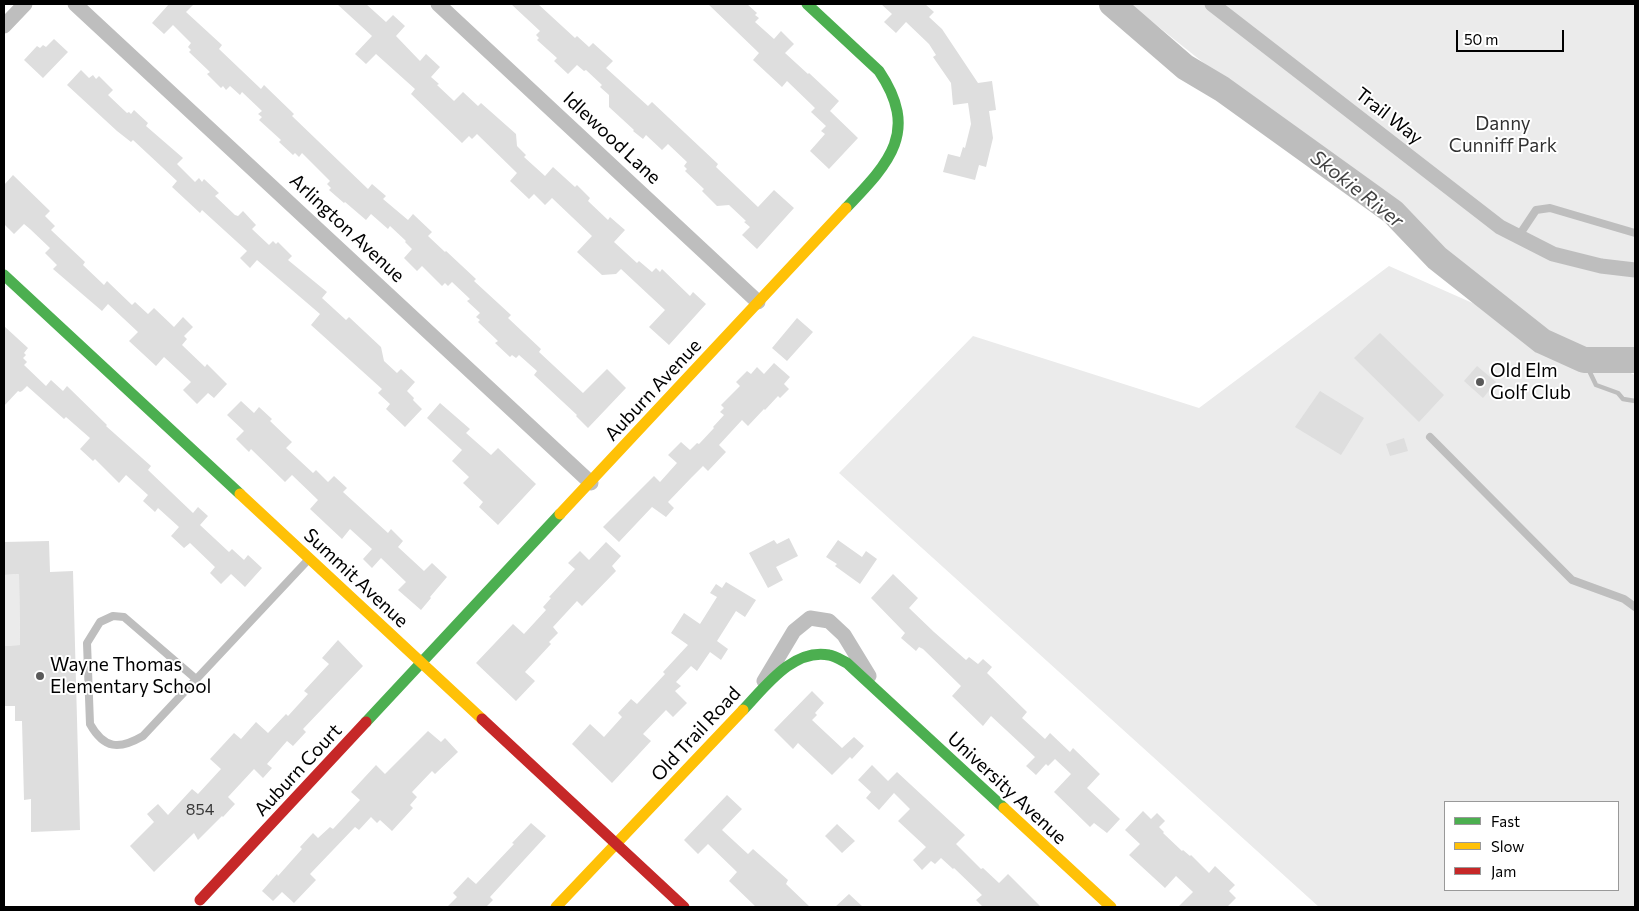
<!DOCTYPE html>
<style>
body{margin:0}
#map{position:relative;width:1639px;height:911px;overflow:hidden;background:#fff;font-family:Commissioner,sans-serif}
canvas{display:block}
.frame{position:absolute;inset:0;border:5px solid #000;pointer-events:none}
.legend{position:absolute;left:1444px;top:801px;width:175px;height:90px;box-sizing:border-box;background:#fff;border:1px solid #999;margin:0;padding:6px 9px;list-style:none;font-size:15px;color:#000}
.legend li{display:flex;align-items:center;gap:10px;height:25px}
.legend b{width:25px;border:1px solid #999}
.scale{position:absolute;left:1456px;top:30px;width:108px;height:22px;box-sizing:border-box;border:2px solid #000;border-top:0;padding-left:6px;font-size:15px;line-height:18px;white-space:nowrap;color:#000;-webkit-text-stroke:4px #fff;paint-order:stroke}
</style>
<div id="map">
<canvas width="1639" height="911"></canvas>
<div class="frame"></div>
<ul class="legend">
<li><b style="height:6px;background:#4caf50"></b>Fast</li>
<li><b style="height:6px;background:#ffc107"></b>Slow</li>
<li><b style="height:6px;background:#c62828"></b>Jam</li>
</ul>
<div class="scale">50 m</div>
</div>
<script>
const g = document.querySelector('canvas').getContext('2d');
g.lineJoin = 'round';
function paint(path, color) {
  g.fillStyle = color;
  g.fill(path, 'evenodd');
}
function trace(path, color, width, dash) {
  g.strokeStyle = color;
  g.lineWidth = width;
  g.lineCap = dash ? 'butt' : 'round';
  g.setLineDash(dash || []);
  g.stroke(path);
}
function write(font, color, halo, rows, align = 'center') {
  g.font = font + ' Commissioner,sans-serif';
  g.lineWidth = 4;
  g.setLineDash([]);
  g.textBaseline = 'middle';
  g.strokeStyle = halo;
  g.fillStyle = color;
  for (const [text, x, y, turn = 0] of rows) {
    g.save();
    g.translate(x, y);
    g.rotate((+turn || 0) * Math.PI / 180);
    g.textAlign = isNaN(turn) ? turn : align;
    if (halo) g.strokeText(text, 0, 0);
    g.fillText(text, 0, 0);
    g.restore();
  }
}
paint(new Path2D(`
 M1130,4H1635V349L1597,353L1530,324Z
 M1389,266L1635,375V907H1319L839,473L973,336L1199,408ZM1445,802H1618V890H1445Z
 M19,574L20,645L4,646V575Z`), '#ebebeb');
trace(new Path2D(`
 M1584,360L1596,385L1618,393L1623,399L1635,401`), '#bdbdbd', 4.5);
trace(new Path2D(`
 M1112,4L1185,67L1222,89L1393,212L1437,258L1542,341L1584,360H1635`), '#bdbdbd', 26);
paint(new Path2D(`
 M169,4H194L186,12L222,45L219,49L261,89L264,85L294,114L292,116L368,189L372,184L386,196L383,199L408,220L413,214L432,232L428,236L445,252L446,251L476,279L474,281L511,315L508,318L541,349L539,352L583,393L607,369L626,388L588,428L576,416L577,415L534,375L537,371L519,355L516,358L512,355L510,357L495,343L498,341L478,322L480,320L476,317L480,313L467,301L470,299L452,282L448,286L445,283L442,286L422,266L417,271L404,258L412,249L405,242L406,241L390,226L388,229L371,214L366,220L345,202L344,203L329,190L331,188L327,184L330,181L302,153L299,157L295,153L293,155L279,142L281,140L259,120L262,117L258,114L262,111L242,92L240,95L230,86L226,90L223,86L221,88L207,74L210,72L189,52L191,50L188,47L191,43L173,25L164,34L152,23Z
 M337,4H366L386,22L393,15L405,26L396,36L420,61L426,54L440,67L431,77L439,84L437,85L454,101L463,92L478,106L481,103L516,134L517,146L526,155L524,157L545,176L553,167L575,187L577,185L590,198L588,201L608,220L610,217L625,230L614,242L637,263L639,261L652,272L656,268L660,272L662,269L690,296L693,292L706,304L669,345L649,327L665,310L621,269L616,274L602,275L577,252L592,236L552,198L545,205L534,194L529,199L510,181L517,173L477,134L472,139L469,136L462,143L411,94L415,89L376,54L366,64L355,54L372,36Z
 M511,4H538L575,38L577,36L589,47L593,43L613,61L606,68L648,106L652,102L718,164L716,167L758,207L774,190L794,208L757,249L742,235L750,227L744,222L746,221L729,205L717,206L702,191L704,189L685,171L687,169L684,166L687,162L668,144L662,150L646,135L643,139L633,131L634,130L609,107V95L600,87L602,85L586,70L584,71L577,65L568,74L554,61L557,58L537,40L539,38L536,35L540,31Z
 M708,4H747L757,13L755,15L759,18L755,22L774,39L781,31L794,44L785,53L808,74L809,73L839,101L830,111L858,138L829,169L810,151L825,134L821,131L826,126L811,112L815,108L787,81L782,87L753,60L759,53Z
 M881,4H925L934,12L929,17L942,29L978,83L992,81L996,110L989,111L993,138L986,167L979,165L975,180L943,172L948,154L960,157L963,147L965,148L971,124L968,103L953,105L951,83L933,57L936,55L929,44L906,22L896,33L884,22L892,14Z
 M54,39L68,52L43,78L24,60L37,46L40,48L43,45L46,47Z
 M81,70L89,78L93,75L96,79L99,76L113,90L108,95L127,113L129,112L131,114L134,110L148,123L146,126L183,158L177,164L195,182L199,178L202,182L204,179L219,193L215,196L235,215L238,216L243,211L256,225L252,229L269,245L273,241L276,244L278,242L292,256L288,260L327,292L322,298L346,320L349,317L381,347L384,361L397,373L401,369L415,382L407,391L414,398L413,400L422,409L405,427L386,409L390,404L378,393L382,389L311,325L320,314L257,260L250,268L240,258L247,251L202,210L200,213L172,187L177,181L133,140L131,142L117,131L67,85Z
 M13,175L50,211L45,216L55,226L51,230L85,262L83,265L104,285L107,281L132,305L135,302L148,314L154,308L174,327L183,317L193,327L184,336L187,339L182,345L205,367L207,364L227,384L214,398L208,393L197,404L183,390L191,382L164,357L156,366L129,341L138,332L108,304L102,311L53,269L57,265L45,253L50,248L30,229L24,224L14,234L4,224V185Z
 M797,318L813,332L787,361L772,348Z
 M4,326L28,348L24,353L26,355L23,358L27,362L24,365L46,386L51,380L63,391L67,386L107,425L106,426L151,466L148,470L193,513L198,507L208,516L200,525L229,552L232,549L244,560L248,555L262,568L245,587L231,574L221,584L210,573L215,567L190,543L184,548L171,536L179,527L158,508L155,512L143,501L148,495L126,475L119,483L95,459L93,461L80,449L90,438L66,417L64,419L27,386L22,391L20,392L18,391L4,406Z
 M1380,333L1444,395L1419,422L1354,358Z
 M774,363L790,377L784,384L789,389L780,398L778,396L765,410L764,409L748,426L742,420L719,445L726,452L708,471L703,466L692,477L668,502L674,508L666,517L652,507L619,542L603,527L654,476L660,482L677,463L668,455L681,442L690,450L697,443L699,444L714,428L713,427L724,415L720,412L724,408L721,405L740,386L736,382L747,371L751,374L757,367L764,374Z
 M1477,366L1496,382L1483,398L1464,381Z
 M1320,391L1364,418L1341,455L1295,427Z
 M241,401L254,413L259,407L272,419L270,421L292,442L286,448L313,473L316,470L328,482L334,476L347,488L343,492L388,533L391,529L403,541L398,547L424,571L432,563L447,577L430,597L431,598L421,610L398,590L406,582L381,558L372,568L363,559L372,549L350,529L342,539L310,509L318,500L292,475L285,482L251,449L249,452L236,439L244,431L227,415Z
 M440,403L470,429L466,433L491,455L498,448L536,484L498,525L479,507L483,502L463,483L469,477L452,461L462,450L427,418Z
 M1404,438L1408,451L1390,456L1386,444Z
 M789,538L798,556L776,567L783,580L768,588L749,553L774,540L777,544Z
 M838,540L862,557L866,551L877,559L860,584L835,566L837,564L826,557Z
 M49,541L50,572L73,571L80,830L31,832V799L24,800L22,721H15V706H4V646L20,645L19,574L4,575V542Z
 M606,542L621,556L612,566L616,571L582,606L577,601L553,627L558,633L549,642L551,644L525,672L535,681L516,701L476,663L513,624L524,634L546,610L543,607L551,598L549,597L575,569L568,563L580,551L589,560Z
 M893,574L918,598L909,608L934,632L966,660L969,657L978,664L983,659L992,667L987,673L1027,712L1022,718L1045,739L1050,733L1070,752L1073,748L1100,774L1087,788L1120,819L1107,833L1094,823L1090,827L1054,792L1071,774L1055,759L1048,766L1046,764L1036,775L1026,766L1035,757L991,716L983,726L952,696L961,686L923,649L919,647L916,651L901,638L905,633L871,598Z
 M726,582L756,600L745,617L736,611L717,641L728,649L721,660L710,652L697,671L691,666L676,682L681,686L675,691L687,703L673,717L666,710L643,734L651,741L612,783L572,744L590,724L604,737L622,717L618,713L631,699L637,704L665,674L663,672L688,645L671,633L684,613L700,624L717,597L710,593L716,584L722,588Z
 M338,640L363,666L303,729L306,732L293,746L287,741L267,764L272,768L263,778L254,769L228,797L235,804L223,817L222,816L198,840L194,833L154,872L130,846L154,822L147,814L158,804L168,815L192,789L198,794L221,769L210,759L234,733L241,739L256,722L268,733L286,714L288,716L308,694L304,691L329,664L322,658Z
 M812,691L824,703L815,713L817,715L812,720L842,748L854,737L864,746L852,759L850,757L832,775L798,743L793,749L774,730Z
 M428,731L441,742L445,738L458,752L435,774L432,771L412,792L417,797L410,805L413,808L392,831L380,820L377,823L371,817L359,830L355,827L310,874L316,880L294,903L282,892L273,901L262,891L277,874L278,876L302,849L300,847L313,833L318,838L330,827L333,829L360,800L351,792L376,765L385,774Z
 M872,765L888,781L897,772L965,835L956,844L981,869L983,868L999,883L1008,874L1041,907H983L976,900L982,895L954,868L953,869L941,858L935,864L931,861L922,870L913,860L926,847L898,821L910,809L894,793L879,810L866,798L871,792L858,780Z
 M727,795L742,809L722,830L748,854L753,849L788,880L786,884L810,907H756L729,881L737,872L708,844L698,854L684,840Z
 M1143,811L1151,819L1157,813L1165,821L1159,827L1164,832L1163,833L1182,851L1183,850L1190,856L1191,855L1209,873L1215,866L1235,885L1229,891L1236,898L1227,907H1178L1193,892L1176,876L1165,888L1129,855L1140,844L1125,830Z
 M531,823L546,836L490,897L493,900L486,907H447L457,897L453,893L468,877L476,884L514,844L512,843Z
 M837,824L855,841L842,853L825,836Z
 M849,894L863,907H835Z`), '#dedede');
trace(new Path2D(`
 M1518,237L1536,210L1550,208L1635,233
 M1430,437L1572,580L1624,599L1635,607
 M196,679L124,617L113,616L100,622L87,643L90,724C104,749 119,750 143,736L308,560`), '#bebebe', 8);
trace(new Path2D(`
 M75,4L591,483
 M438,4L758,302
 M1212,4L1500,227L1553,254L1601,266L1635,270
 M4,26L25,4
 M764,681L794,631L810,618L829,621L844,635L869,676`), '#bebebe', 15);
trace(new Path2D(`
 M807,4L879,71C920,132 889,163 846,208
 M4,275L240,494
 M743,710C765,687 793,648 829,655C835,656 841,660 847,663L1004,808
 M366,722L560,514`), '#4caf50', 11);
trace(new Path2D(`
 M240,494L482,719
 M560,514L846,208
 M1004,808L1111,907
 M556,907L743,710`), '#ffc107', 11);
trace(new Path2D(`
 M482,719L684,907
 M200,900L366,722`), '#c62828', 11);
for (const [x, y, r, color] of [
 [1480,382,5,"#595959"],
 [40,676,5,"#595959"]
]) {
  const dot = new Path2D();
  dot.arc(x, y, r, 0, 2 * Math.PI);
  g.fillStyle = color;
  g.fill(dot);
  trace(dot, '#fff', 2);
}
write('16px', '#383838', null, [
 ["854",200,810]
]);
write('19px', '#000', '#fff', [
 ["Trail Way",1389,116,38],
 ["Idlewood Lane",612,138,43],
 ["Arlington Avenue",347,228,43],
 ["Auburn Avenue",653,390,-47],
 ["Summit Avenue",356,578,43],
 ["Old Trail Road",696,734,-47],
 ["Auburn Court",298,770,-47],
 ["University Avenue",1007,788,43]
]);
write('19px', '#313131', '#fff', [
 ["Danny",1503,124],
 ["Cunniff Park",1503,146]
]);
write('19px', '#000', '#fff', [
 ["Old Elm",1490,371],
 ["Golf Club",1490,393],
 ["Wayne Thomas",50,665],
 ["Elementary School",50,687]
], 'left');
write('italic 20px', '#424242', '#fff', [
 ["Skokie River",1357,189,38]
]);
</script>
